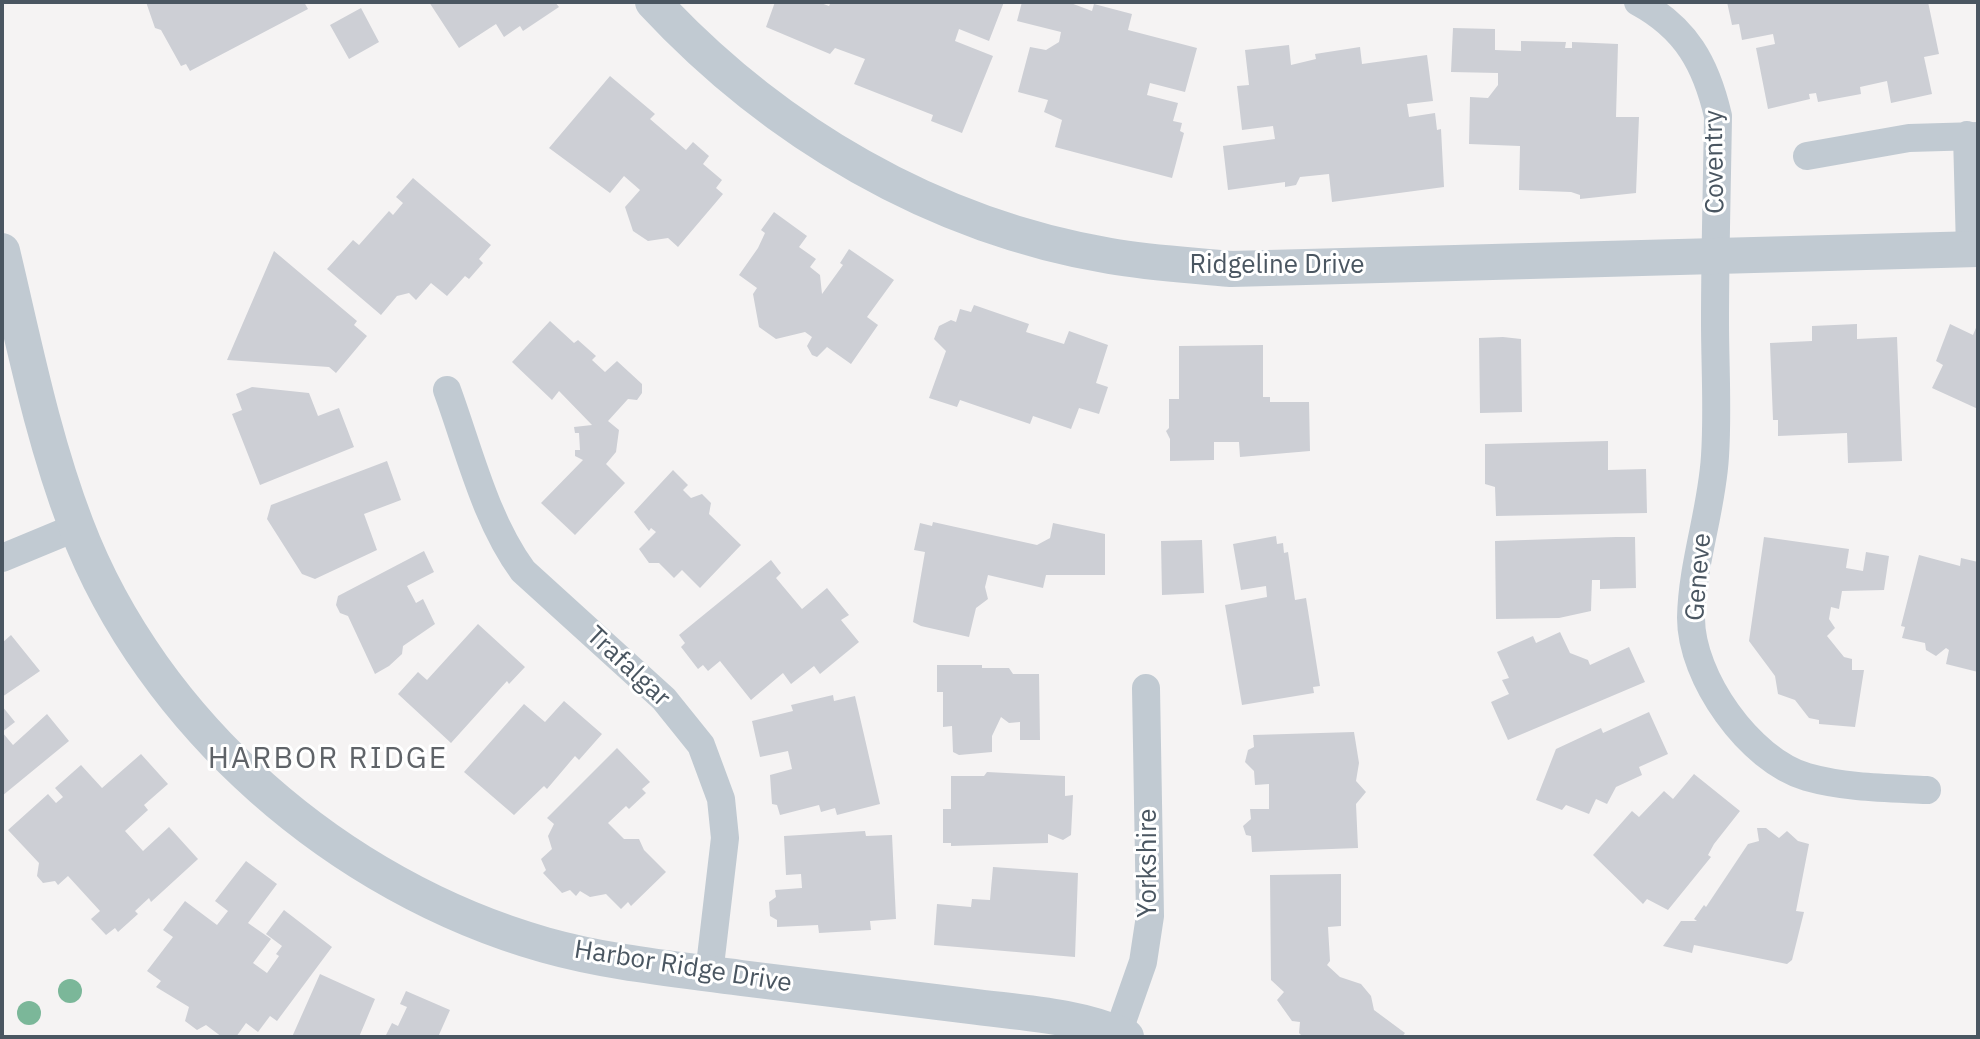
<!DOCTYPE html>
<style>
body{margin:0}
#map{position:relative;width:1980px;height:1039px;overflow:hidden;background:#f5f3f3;font-family:"IBM Plex Sans",sans-serif}
canvas{display:block}
.frame{position:absolute;inset:0;border:4px solid #4a5661;pointer-events:none}
</style>
<div id="map">
<canvas width="1980" height="1039"></canvas>
<div class="frame"></div>
</div>
<script>
const g = document.querySelector('canvas').getContext('2d');
g.lineJoin = 'round';
function paint(path, color) {
  g.fillStyle = color;
  g.fill(path, 'evenodd');
}
function trace(path, color, width, dash) {
  g.strokeStyle = color;
  g.lineWidth = width;
  g.lineCap = dash ? 'butt' : 'round';
  g.setLineDash(dash || []);
  g.stroke(path);
}
function write(font, color, halo, rows, align = 'center') {
  g.font = font + ' "IBM Plex Sans",sans-serif';
  g.lineWidth = 6;
  g.setLineDash([]);
  g.textBaseline = 'middle';
  g.strokeStyle = halo;
  g.fillStyle = color;
  for (const [text, x, y, turn = 0] of rows) {
    g.save();
    g.translate(x, y);
    g.rotate((+turn || 0) * Math.PI / 180);
    g.textAlign = isNaN(turn) ? turn : align;
    if (halo) g.strokeText(text, 0, 0);
    g.fillText(text, 0, 0);
    g.restore();
  }
}
paint(new Path2D(`
 M146,2H304L308,9L190,71L186,64L181,66L161,30L155,28Z
 M429,2H555L559,7L523,31L520,26L504,37L496,24L459,48Z
 M775,2H818L829,6L831,2H1004L989,41L959,29L955,41L993,56L962,133L931,121L933,115L854,84L865,59L835,48L830,54L766,27Z
 M1022,2H1068L1092,11L1094,4L1132,14L1128,30L1197,48L1185,92L1150,83L1147,95L1178,103L1173,121L1182,123L1180,131L1184,133L1172,178L1055,147L1062,120L1044,112L1048,100L1018,92L1030,47L1046,50L1059,42L1061,32L1017,21Z
 M1727,2H1928L1939,54L1924,57L1932,94L1891,103L1887,81L1860,87L1861,94L1818,102L1816,93L1809,94L1810,99L1768,109L1756,48L1775,44L1773,34L1742,40L1739,24L1732,25Z
 M361,8L379,42L349,59L330,25Z
 M1453,28L1495,29V50L1521,51V41L1566,42L1565,48H1572V42L1618,44L1616,117H1639L1636,193L1580,199V195L1571,192L1519,190L1520,146L1469,144L1470,97L1488,98L1498,85V73L1451,72Z
 M1289,45L1291,65L1316,59L1315,54L1360,47L1362,64L1427,55L1433,101L1407,104L1409,117L1435,113L1437,130L1441,129L1444,187L1332,202L1329,174L1300,177L1296,185L1285,187V182L1228,190L1223,146L1275,139L1273,126L1242,130L1237,86L1249,85L1245,50Z
 M610,76L655,114L650,119L686,150L693,142L709,156L703,164L722,180L716,188L723,194L678,247L668,238L648,241L633,231L625,207L640,190L624,176L610,193L549,148Z
 M413,178L491,245L479,259L483,263L469,279L465,276L447,296L431,283L416,300L409,293L397,296L381,315L327,269L353,240L359,245L389,211L393,215L403,203L396,197Z
 M774,212L807,236L799,247L816,259L810,267L820,275L822,294L843,265L840,263L849,249L894,280L867,317L878,325L851,364L827,347L817,357L812,355L807,346L812,337L805,332L776,339L759,327L753,294L757,288L739,275L758,248L765,233L761,230Z
 M274,251L357,321L354,325L367,336L336,373L329,367L227,360Z
 M974,305L1029,324L1026,332L1064,344L1069,331L1108,345L1096,383L1108,387L1099,414L1079,408L1071,429L1033,416L1030,424L960,400L957,407L929,398L946,351L934,339L939,326L951,320L956,322L960,309L971,312Z
 M550,321L574,343L578,340L596,356L592,360L605,372L617,361L642,384V393L637,400L628,399L608,421L619,430L616,452L606,464L625,483L575,535L541,503L583,460L575,456V450H580L579,433H575L574,427L592,425L559,391L552,400L512,362Z
 M1978,323V409L1932,388L1943,365L1936,361L1950,324L1973,335Z
 M1857,324V339L1897,337L1902,461L1848,463L1847,433L1778,436V420H1773L1770,343L1812,341V326Z
 M1503,337L1521,339L1522,412L1480,413L1479,338Z
 M1263,345V397H1270V402H1309L1310,451L1240,457L1239,442H1214V460L1170,461V439L1166,431L1169,428V399H1179V346Z
 M252,387L309,393L318,416L339,408L354,447L260,485L232,414L242,410L236,394Z
 M1608,441V470L1646,469L1647,513L1496,516L1495,487L1485,484V444Z
 M387,461L401,500L364,514L377,550L315,579L302,574L267,519L271,505Z
 M673,470L688,485L683,490L691,498L702,494L711,503L709,514L741,545L700,588L682,570L674,578L659,563H649L639,549L656,532L651,528L649,531L634,512Z
 M933,522L1037,545L1050,538L1053,523L1105,534V575H1046L1043,588L988,575L985,587L988,599L976,608L969,637L921,626L913,622L925,552L914,550L920,523L932,526Z
 M1276,536L1277,544L1283,543L1284,553L1288,552L1295,600L1306,598L1320,686L1313,687L1314,693L1242,705L1225,605L1267,597L1266,586L1241,590L1233,544Z
 M1616,537H1635L1636,588L1600,589V580H1592L1591,611L1559,618L1496,619L1495,541Z
 M1764,537L1849,549L1846,568L1863,571L1866,552L1889,556L1884,590L1842,591L1839,609L1831,607L1829,619L1835,628L1827,636L1844,657L1852,659V670H1864L1855,727L1819,724V720L1809,718L1795,700L1778,694L1775,676L1749,641Z
 M1202,540L1204,593L1162,595L1161,541Z
 M424,551L434,572L407,586L416,603L423,599L435,624L403,646L402,654L389,666L375,674L348,616L340,613L336,605L338,596Z
 M1919,555L1960,566L1961,558L1978,562V672L1946,664L1949,650L1946,648L1936,656L1926,650L1925,643L1902,638L1905,627L1901,626Z
 M771,560L781,573L776,578L802,609L827,588L849,615L841,620L859,642L820,674L814,666L791,684L783,673L751,700L720,661L708,671L703,665L698,669L681,647L685,643L679,635Z
 M478,624L525,667L509,684L507,681L451,743L398,694L418,672L427,680Z
 M1560,632L1570,653L1588,660L1590,665L1629,647L1645,682L1508,740L1491,702L1509,694L1502,680L1509,678L1497,652L1533,636L1536,643Z
 M11,635L40,671L2,697V643Z
 M937,665H982V668H1009L1013,674H1039L1040,740H1020V722L1009,723L1001,717L992,736V752L959,755L953,752L952,726L943,727V692H937Z
 M833,695L834,701L855,696L880,804L837,815L835,808L821,812L819,805L780,815L777,805L772,804L770,775L792,769L788,751L760,757L752,721L793,711L791,705Z
 M564,701L602,734L579,760L575,756L547,789L544,786L514,815L464,772L524,704L545,722Z
 M2,706L15,722L2,732Z
 M1649,712L1668,754L1639,767L1642,775L1616,787L1607,804L1596,799L1589,814L1566,805L1562,810L1536,800L1556,749L1601,728L1603,733Z
 M47,714L69,741L2,796V732L13,745Z
 M1354,732L1359,763L1356,781L1366,792L1356,804L1358,848L1252,852L1251,836L1246,835L1243,826L1251,819L1250,809H1269V784L1255,785L1254,771L1245,762L1248,750L1254,747L1253,735Z
 M617,748L650,782L642,789L646,793L629,809L626,806L608,823L624,839H639L644,850L666,872L631,906L628,902L621,909L606,894L590,897L580,891L576,896L570,890L562,893L543,873L546,870L541,859L552,849L548,836L554,824L547,818Z
 M141,754L168,784L144,805L148,810L125,831L143,851L169,827L198,859L151,902L149,898L135,911L138,914L118,932L115,928L106,935L91,919L100,911L68,876L58,885L55,881L43,883L37,876L39,863L8,830L48,794L56,803L63,797L55,788L81,765L102,788Z
 M987,772L1065,776V796L1073,795L1071,835L1063,840L1048,834V843L951,846V843H943V809H951V776H984Z
 M1694,774L1740,811L1714,844L1708,855L1711,857L1668,910L1647,899L1643,904L1593,855L1632,811L1639,817L1664,791L1673,799Z
 M1757,828H1766L1779,838L1787,831L1798,841L1809,844L1796,911L1804,912L1792,960L1787,964L1694,945L1692,953L1663,946L1681,921H1697L1694,919L1704,905L1706,907L1748,844L1759,841Z
 M865,831L866,836L892,835L896,919L870,921L871,930L819,933L818,925L777,927V920L770,916L769,902L776,897L775,890L802,888L801,874L786,875L784,836Z
 M246,861L277,884L248,923L271,939L253,963L267,973L279,956L276,954L282,946L266,934L284,910L332,947L277,1021L270,1016L258,1032L246,1023L236,1037H222L206,1025L197,1030L185,1021L189,1007L156,987L161,981L147,971L173,937L163,930L185,901L217,925L228,911L215,901Z
 M993,867L1078,873L1075,957L934,945L937,904L971,907L972,899L990,900Z
 M1341,874V926L1328,927L1330,961L1327,965L1340,977L1361,984L1371,996L1374,1010L1405,1033L1402,1037H1303L1299,1033L1300,1022L1292,1021L1277,1000L1284,992L1271,980L1270,875Z
 M320,974L375,999L359,1037H292Z
 M406,991L450,1010L438,1037H385L392,1023L398,1026L407,1007L400,1004Z`), '#cdcfd5');
trace(new Path2D(`
 M1638,2C1686,28 1706,64 1718,116C1717,184 1715,253 1715,322C1715,366 1718,411 1715,456C1712,510 1692,563 1691,618C1691,677 1749,760 1807,777C1846,788 1887,788 1927,790
 M1967,135L1970,249
 M1807,156L1909,138L1978,136
 M447,390C469,450 485,519 523,571L664,699L701,745L721,799L725,838L709,974
 M2,558L77,527
 M1118,1033L1143,962L1150,916L1146,688`), '#c1cad2', 28);
trace(new Path2D(`
 M653,2C774,132 933,226 1110,256C1150,263 1190,265 1231,269L1978,249
 M2,251C24,343 42,436 76,525C152,725 340,887 545,945C609,963 675,969 741,978C817,987 893,997 969,1006C1021,1013 1077,1015 1126,1037`), '#c1cad2', 36);
g.fillStyle = '#7bb799';
for (const [x, y] of [
 [70,991],
 [29,1013]
]) {
  g.beginPath();
  g.arc(x, y, 12, 0, 2 * Math.PI);
  g.fill();
}
write('26px', '#4a5661', '#fff', [
 ["Coventry",1715,162,-91],
 ["Ridgeline Drive",1277,265],
 ["Geneve",1699,577,-85],
 ["Trafalgar",628,667,43],
 ["Yorkshire",1148,863,-90],
 ["Harbor Ridge Drive",683,967,9]
]);
g.letterSpacing = '2px';
write('30px', '#5f6368', '#fff', [
 ["HARBOR RIDGE",328,759]
]);
g.letterSpacing = '0px';
</script>
